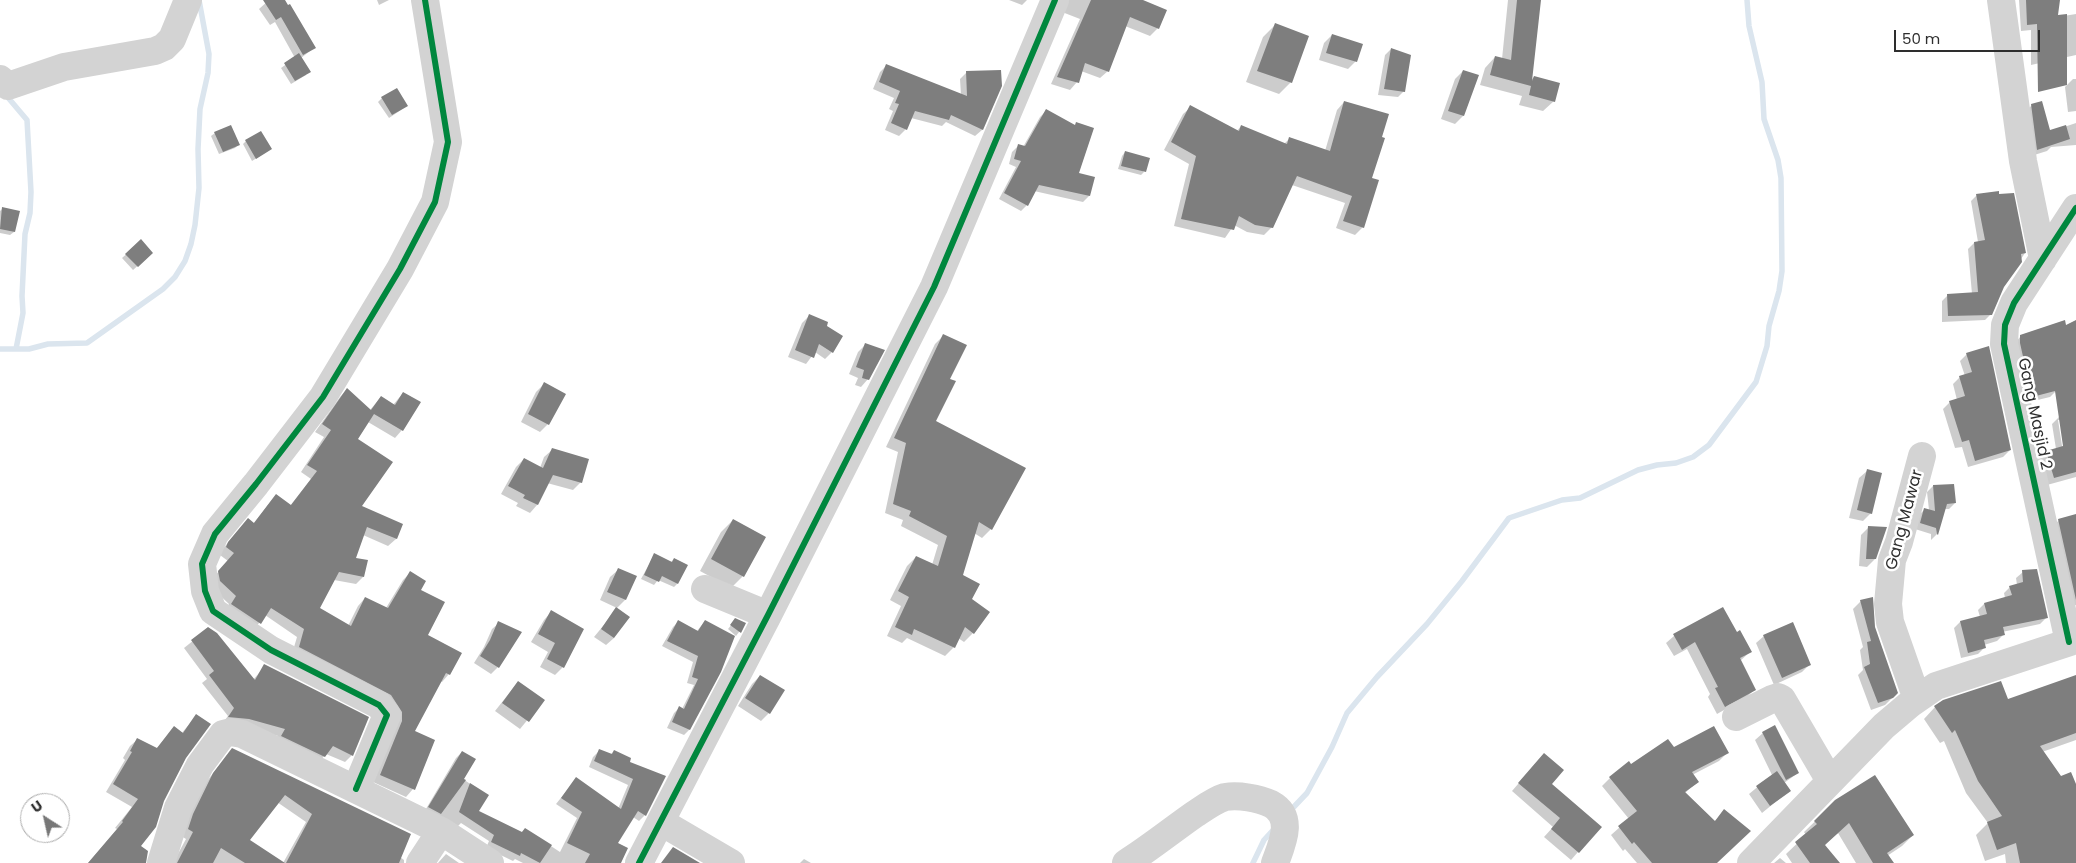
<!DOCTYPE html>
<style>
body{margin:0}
#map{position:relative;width:2076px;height:863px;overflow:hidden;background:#fff;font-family:Poppins,sans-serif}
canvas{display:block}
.north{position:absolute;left:20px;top:793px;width:50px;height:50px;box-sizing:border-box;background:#fff;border:1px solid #ababab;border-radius:50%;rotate:325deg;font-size:14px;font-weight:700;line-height:20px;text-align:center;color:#2e2e2e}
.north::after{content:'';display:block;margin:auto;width:18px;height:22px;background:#777;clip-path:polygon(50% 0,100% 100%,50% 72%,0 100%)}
.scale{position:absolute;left:1894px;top:30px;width:146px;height:22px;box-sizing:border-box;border:2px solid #2e2e2e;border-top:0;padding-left:6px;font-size:15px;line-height:18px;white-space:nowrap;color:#2e2e2e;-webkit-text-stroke:4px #fff;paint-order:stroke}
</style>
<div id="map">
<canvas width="2076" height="863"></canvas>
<div class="north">U</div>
<div class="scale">50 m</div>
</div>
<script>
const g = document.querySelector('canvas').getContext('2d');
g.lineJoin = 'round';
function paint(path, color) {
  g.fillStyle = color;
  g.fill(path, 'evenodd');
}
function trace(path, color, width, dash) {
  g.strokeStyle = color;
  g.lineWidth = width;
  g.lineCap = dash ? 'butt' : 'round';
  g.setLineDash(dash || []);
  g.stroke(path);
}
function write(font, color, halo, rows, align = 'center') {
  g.font = font + ' Poppins,sans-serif';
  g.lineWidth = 5;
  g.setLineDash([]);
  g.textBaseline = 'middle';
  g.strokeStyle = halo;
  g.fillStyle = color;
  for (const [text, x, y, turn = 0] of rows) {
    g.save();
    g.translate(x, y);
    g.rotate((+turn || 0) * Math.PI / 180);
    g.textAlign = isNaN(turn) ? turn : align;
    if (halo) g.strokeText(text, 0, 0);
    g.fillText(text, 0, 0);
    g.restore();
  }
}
paint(new Path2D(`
 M269,0H284L314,48L301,58L306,75L291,84L281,68L295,58L275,22L270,25L259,9Z
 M377,0H389L379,5Z
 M1009,0H1027L1022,5Z
 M1064,0H1140L1165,10L1158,28L1150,36L1125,26L1108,71L1100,78L1081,71L1077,82L1070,90L1051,84L1080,19L1062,12Z
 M1508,0H1539L1531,80L1534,77L1554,101L1543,111L1519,105L1522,96L1480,85L1485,68L1495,57L1502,59Z
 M2019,0H2059L2057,17L2076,14V55L2031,65V30L2021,31Z
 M1275,25L1291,82L1279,94L1246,82L1263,37Z
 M1332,35L1356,61L1348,69L1319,60L1324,43Z
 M1391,49L1404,91L1398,97L1378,95L1385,55Z
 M887,65L961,95L960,79L967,72L1000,86L982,130L975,136L946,122L942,126L911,118L906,129L899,136L885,130L893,111L889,109L894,98L873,89L880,72Z
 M1463,71L1477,76L1463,116L1455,124L1441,119L1455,79Z
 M2073,79H2076V111L2068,112L2065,87Z
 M382,98L407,106L389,118L378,102Z
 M1344,102L1371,179L1363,227L1355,235L1336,228L1345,203L1292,185L1272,227L1264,235L1247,232L1234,225L1225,238L1174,226L1189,164L1164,150L1183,114L1191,107L1237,131L1241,126L1284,144L1290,138L1325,151L1337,110Z
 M2032,105L2049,132L2076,123V145L2051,147L2047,151L2031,156L2025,112Z
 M1046,111L1078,174L1093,177L1089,196L1083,202L1034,191L1027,205L1021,211L999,199L1016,167L1009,164L1012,152L1018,146L1023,147L1040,117Z
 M215,133L238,145L235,148L219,154L211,136Z
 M246,141L271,149L252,161L243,144Z
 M1125,152L1144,172L1141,175L1118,169L1122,156Z
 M1977,195L2025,253L2003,286L1991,314L1985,320L1942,322V301L1948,295L1972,294L1968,249L1974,243L1978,242L1971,201Z
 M3,208L14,232L10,235L0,233V211Z
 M141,241L152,253L133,270L122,258Z
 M809,316L825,326L832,352L825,359L815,352L806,364L788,357L802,323Z
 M2076,322V379L2057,390L2050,397L2025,403L2014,344L2021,336L2065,326Z
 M944,335L949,379L934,421L1024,468L991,529L982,538L974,533L962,575L970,599L973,633L964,642L958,638L954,647L945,656L907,638L902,643L887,636L901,606L890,600L907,566L916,557L932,565L938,545L901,526L903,520L885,513L898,452L886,447L935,344Z
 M865,345L868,379L861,387L855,385L858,378L849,374L858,352Z
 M1967,354L2010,450L2003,457L1968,467L1962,447L1955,448L1943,409L1950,402L1957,400L1953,384L1960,377L1965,376L1960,361Z
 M544,384L548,424L540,432L521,422L536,392Z
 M347,389L370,410L381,397L393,405L403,393L402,430L395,438L368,422L357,440L361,507L402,525L396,539L388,546L363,535L354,559L363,577L356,584L334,580L318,608L348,626L358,606L365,598L386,608L403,580L410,573L419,590L427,636L449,674L442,682L440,681L413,732V789L406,797L373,782L384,702L292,654L297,637L265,615L253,631L224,612L229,604L213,589L212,579L228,561L220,555L221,551L241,527L253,524L276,495L290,506L311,479L301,472L324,437L315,432L340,397Z
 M2076,414V477L2047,485L2040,459L2047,452L2056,449L2052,424L2059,417ZM2058,420H2061L2066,452H2063Z
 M552,450L581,482L573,490L547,483L537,505L530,513L516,506L518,503L501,494L516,467L524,459L540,468L544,457Z
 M1867,471L1871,513L1863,521L1849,518L1859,478Z
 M1953,485L1955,503L1949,509H1944L1937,534L1931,540V534L1915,529L1919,515L1925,509L1929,510L1927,492L1933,486Z
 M2076,515V605L2068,608L2051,529L2059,520Z
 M733,520L743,576L731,588L700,571L721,532Z
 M1869,527L1875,559L1867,567L1859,566L1861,535Z
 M654,555L671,562L674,559L677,584L674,587L658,580L654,585L641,579Z
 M618,570L635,577L625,600L617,608L600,600L610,577Z
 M2023,572L2046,618L2040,624L2002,632L2003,635L1997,641L1984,645V648L1978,654L1961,658L1954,628L1960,622L1980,617L1978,610L1984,604L2005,598L2004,593L2010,587L2017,585L2016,578Z
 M1861,601L1874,627L1897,693L1885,705L1871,710L1858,675L1863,670L1860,650L1863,647L1853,609Z
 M617,609L614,638L606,645L594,637Z
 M551,612L563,667L555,675L540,667L548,652L531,642L544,620Z
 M705,621L733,637L689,730L684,735L667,728L674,713L679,708L682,709L694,685L687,683L693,662L662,646L673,627L678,622L697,631Z
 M499,623L520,632L498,667L491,674L474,663L484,647L492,629Z
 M732,624H745L736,636L728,629Z
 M209,628L253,680L265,666L352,755L345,762L326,754L317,764L275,743L278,736L241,725L222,724L228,716L202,683L207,679L184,648Z
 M1737,633L1750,652L1740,661L1755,689L1747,697L1717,714L1708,697L1710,694L1687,649L1674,656L1666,643L1674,636Z
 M1764,636L1810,664L1802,672L1774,685L1756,643Z
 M760,676L769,713L761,721L738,706L752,684Z
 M2076,681V740L2042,752L2076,796V863H2006L2005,854L1985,861L1976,835L1988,823L1966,793L1944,741L1940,743L1924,719L1935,707L2007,701Z
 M518,682L543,701L520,729L495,711Z
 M196,716L185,757L139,847L145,863H88L117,829L115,828L132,807L106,792L125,760L123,758L130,746L138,739L156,749L174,728L181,734Z
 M1763,733L1798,773L1784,783L1789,791L1762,813L1749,794L1772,775L1755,740Z
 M1673,749L1727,753L1719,761L1692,775L1697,782L1685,793L1714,822L1725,811L1716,863H1637L1625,849L1623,851L1611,835L1629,819L1602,786L1610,778L1631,765Z
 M232,750L400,857L404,860V863H283L306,822L277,802L248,840L283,863H173L186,839L181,836L186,822L206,782Z
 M599,751L610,755L614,751L628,762L665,777L645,815L639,821L633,817L616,843L619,863H523L515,859L513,861L486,848L489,841L461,823L454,830L423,814L456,758L462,752L463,779L488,796L477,812L521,833L525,829L560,852L577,818L556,804L576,779L618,809L628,785L589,767L593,757Z
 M1537,762L1578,852L1571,860L1544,837L1553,827L1512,791Z
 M1836,801L1913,835L1902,846L1887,856L1892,863H1856L1838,833L1823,845L1839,863H1792L1786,854L1806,835L1804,832Z
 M446,854L459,863H438Z
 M1780,858L1786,863H1774Z
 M804,859L811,863H800Z`), '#0003');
trace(new Path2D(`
 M5,94L27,120L31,192L30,213L25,234L22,296L23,313L16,349
 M0,349H29L48,344L87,343L163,289L175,277L185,261L191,244L195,225L199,188L198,149L200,109L208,73L209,54L199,0
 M1289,812L1307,793L1332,747L1347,713L1377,677L1427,624L1462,581L1509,518L1562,500L1580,498L1638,470L1657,465L1676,463L1693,457L1709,445L1756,382L1767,346L1769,326L1779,291L1782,271L1781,178L1778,160L1764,119L1762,82L1749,26L1747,0
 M1253,863L1264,840L1275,828`), '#dbe5ee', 5.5);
paint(new Path2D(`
 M263,0H285L288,5L290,4L316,48L303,55L281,17L276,20Z
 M1091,0H1143L1167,10L1159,29L1130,17L1109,72L1085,63L1079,83L1057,77Z
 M1517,0H1541L1532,81L1534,76L1560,83L1555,102L1529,95L1531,86L1490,75L1495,56L1511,60Z
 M2026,0H2060L2058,15L2067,14V85L2038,92L2037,24L2027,25Z
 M1275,23L1309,36L1292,83L1257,71Z
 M1332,34L1363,44L1357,62L1326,53Z
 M1391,48L1411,55L1405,92L1384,89Z
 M299,53L311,72L295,81L284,63Z
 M886,64L967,96L966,71L1001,70L1002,86L983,130L951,115L949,120L915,111L907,130L891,123L899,104L895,103L900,91L879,82Z
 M1463,70L1479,75L1464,116L1448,111Z
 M397,88L408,106L392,115L381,97Z
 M1344,101L1389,114L1382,137L1385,138L1372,178L1379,180L1364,228L1343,221L1352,196L1297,176L1273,228L1255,225L1239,216L1234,230L1181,219L1196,156L1171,142L1190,105L1239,131L1241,125L1287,144L1289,137L1330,151Z
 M2042,101L2050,130L2066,125L2070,139L2037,150L2031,104Z
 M1046,109L1075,125L1076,122L1094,128L1079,173L1095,177L1090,196L1039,185L1028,206L1004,193L1021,161L1014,159L1018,144L1025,146Z
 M231,125L240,145L223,152L214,132Z
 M261,131L272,149L256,159L245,140Z
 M1125,151L1150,158L1146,172L1121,166Z
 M1999,191V194L2014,193L2026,253L2021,254L2022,262L2004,287L1992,315L1948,316L1947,294L1978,292L1974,242L1985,240L1976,194Z
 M2,207L20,211L15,232L0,229Z
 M141,239L153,253L138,267L125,254Z
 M809,314L828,322L827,326L843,336L833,353L819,344L814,358L795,350Z
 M2065,320L2066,325L2076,320V472L2054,478L2046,451L2063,446L2055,391L2032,397L2020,343V335Z
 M943,334L967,345L950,379L956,381L936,421L1026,468L992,530L979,522L963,575L980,584L972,599L990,612L974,634L965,627L955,648L914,629L912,635L895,627L909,597L898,591L916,556L938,566L947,536L909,516L911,511L893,504L906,443L894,438Z
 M865,343L885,350L869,380L862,378L864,370L856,367Z
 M1989,346L2011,450L1975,461L1969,440L1962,442L1949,401L1965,396L1959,376L1972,372L1966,353Z
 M544,382L566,394L549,425L528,414Z
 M347,388L371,410L381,396L395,405L403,392L421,402L403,431L374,414L358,439L393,462L362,506L403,524L397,539L367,527L356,558L368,560L364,577L339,572L320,608L351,626L365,597L388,608L410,571L426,581L421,590L445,602L428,635L462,653L450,675L446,673L415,731L435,740L415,790L380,775L402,721V712L391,695L299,647L304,629L271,608L261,624L231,604L236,596L220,581L218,571L234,553L226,547L228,542L248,518L254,523L276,494L291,505L317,471L307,465L331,430L322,424Z
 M552,448L589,459L582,483L553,475L538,505L523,498L525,495L508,486L524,458L543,468Z
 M1867,469L1882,473L1872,514L1857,510Z
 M1954,484L1956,503L1947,504L1938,535L1937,534L1936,528L1920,523L1924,508L1935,511L1933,485Z
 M2076,514V600L2058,519Z
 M733,519L766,537L744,577L711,559Z
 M1868,526L1887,527L1876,559H1866Z
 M654,553L672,562L674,558L688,565L678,584L662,576L659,582L644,575Z
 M618,568L637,576L626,600L607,592Z
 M2037,569L2048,618L2003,627L2005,635L1984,640L1986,648L1968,653L1960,621L1987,614L1984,603L2012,595L2009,586L2023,582L2022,570Z
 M1873,597L1875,627L1898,693L1893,698L1878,703L1864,667L1870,664L1867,642L1871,641L1860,600Z
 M616,607L630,617L614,638L601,629Z
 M1723,607L1737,632L1740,630L1752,652L1740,658L1756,690L1725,707L1715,688L1718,687L1695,642L1682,650L1673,634Z
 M551,610L584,629L564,668L547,659L555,643L538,634Z
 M735,618L746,623L741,633L730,625Z
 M678,620L698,631L705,620L735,636L721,672L690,730L672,722L679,706L684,709L698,679L692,677L698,656L667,641Z
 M498,621L522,632L499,668L480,656L490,640Z
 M1793,622L1811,665L1782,678L1763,635Z
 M208,627L217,633L255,680L264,664L369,717L353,756L333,746L325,757L281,736L285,729L249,719L228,717L234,708L209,675L214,671L191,640Z
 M760,675L785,690L770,714L745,698Z
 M2076,675V733L2040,746L2061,776L2071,772L2076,784V863H2020L2016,843L1997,850L1987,822L2002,816L1978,781L1955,730L1952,733L1934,706L1943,700L2001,681L2008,699Z
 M518,681L545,700L529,722L502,703Z
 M196,714L211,724L186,758L164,801L156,827L141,846L148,851L146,863H88L123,822L122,821L138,799L113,784L132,752L130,751L137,738L157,748L174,726L183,733Z
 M1775,725L1799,773L1786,780L1762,732Z
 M1714,726L1729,753L1692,772L1699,782L1685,792L1715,821L1724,809L1751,831L1717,863H1652L1634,842L1632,844L1618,826L1637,811L1609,777L1629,761L1631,764L1668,739L1674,747Z
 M232,748L411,834L399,863H286L312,814L285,795L250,840L285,863H245L221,848L213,863H177L193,832L188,829L193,814L213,773Z
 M599,749L612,754L614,750L631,758L630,762L666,776L646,816L638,811L618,843L628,848L621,863H585L590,854L567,843L582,812L561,798L576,777L621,809L633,779L594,761Z
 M462,751L476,759L464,779L466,780L441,814L428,807Z
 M1544,753L1564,770L1552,784L1602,827L1579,853L1551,829L1560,818L1518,783Z
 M1777,771L1791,791L1770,806L1756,786Z
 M1875,775L1914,835L1887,853L1894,863H1873L1849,823L1825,845L1840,863H1810L1795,842L1817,824L1814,821L1835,800Z
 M470,783L489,795L479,811L522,832L525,828L552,845L540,863L521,853L520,856L491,842L494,835L459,812Z
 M673,847L700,863H661Z`), '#7e7e7e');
trace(new Path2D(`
 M2001,0L2023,161L2043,259
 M0,79L8,86L64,67L155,51L164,47L172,39L188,0
 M705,589L768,615
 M2069,642L2004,344L2005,325L2014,303L2076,208
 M1917,699L1890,622L1888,604L1892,560L1899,542L1922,456
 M1736,717L1772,699L1778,697L1782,699L1830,781
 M356,789L387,715L379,705L271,650L213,611L205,591L202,564L215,534L256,484L323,397L400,269L435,202L448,142L425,0
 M661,822L731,863
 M161,863L178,808L200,765L223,734L231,732L242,734L441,831L490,863
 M420,863L441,831
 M639,863L768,615L934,287L1055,0
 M1126,863C1150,848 1172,830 1195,814C1204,808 1215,800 1225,797C1239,795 1258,798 1271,804C1295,817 1282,844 1275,863
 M1751,863L1884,726L1910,704L1936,686L2076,640`), '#d3d3d3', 28);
trace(new Path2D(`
 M2069,642L2004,344L2005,325L2014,303L2076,208
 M356,789L387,715L379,705L271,650L213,611L205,591L202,564L215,534L256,484L323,397L400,269L435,202L448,142L425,0
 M639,863L768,615L934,287L1055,0`), '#00873e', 6);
write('16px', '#2e2e2e', '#fff', [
 ["Gang Masjid 2",2034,414,78],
 ["Gang Mawar",1905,520,-75]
]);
</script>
